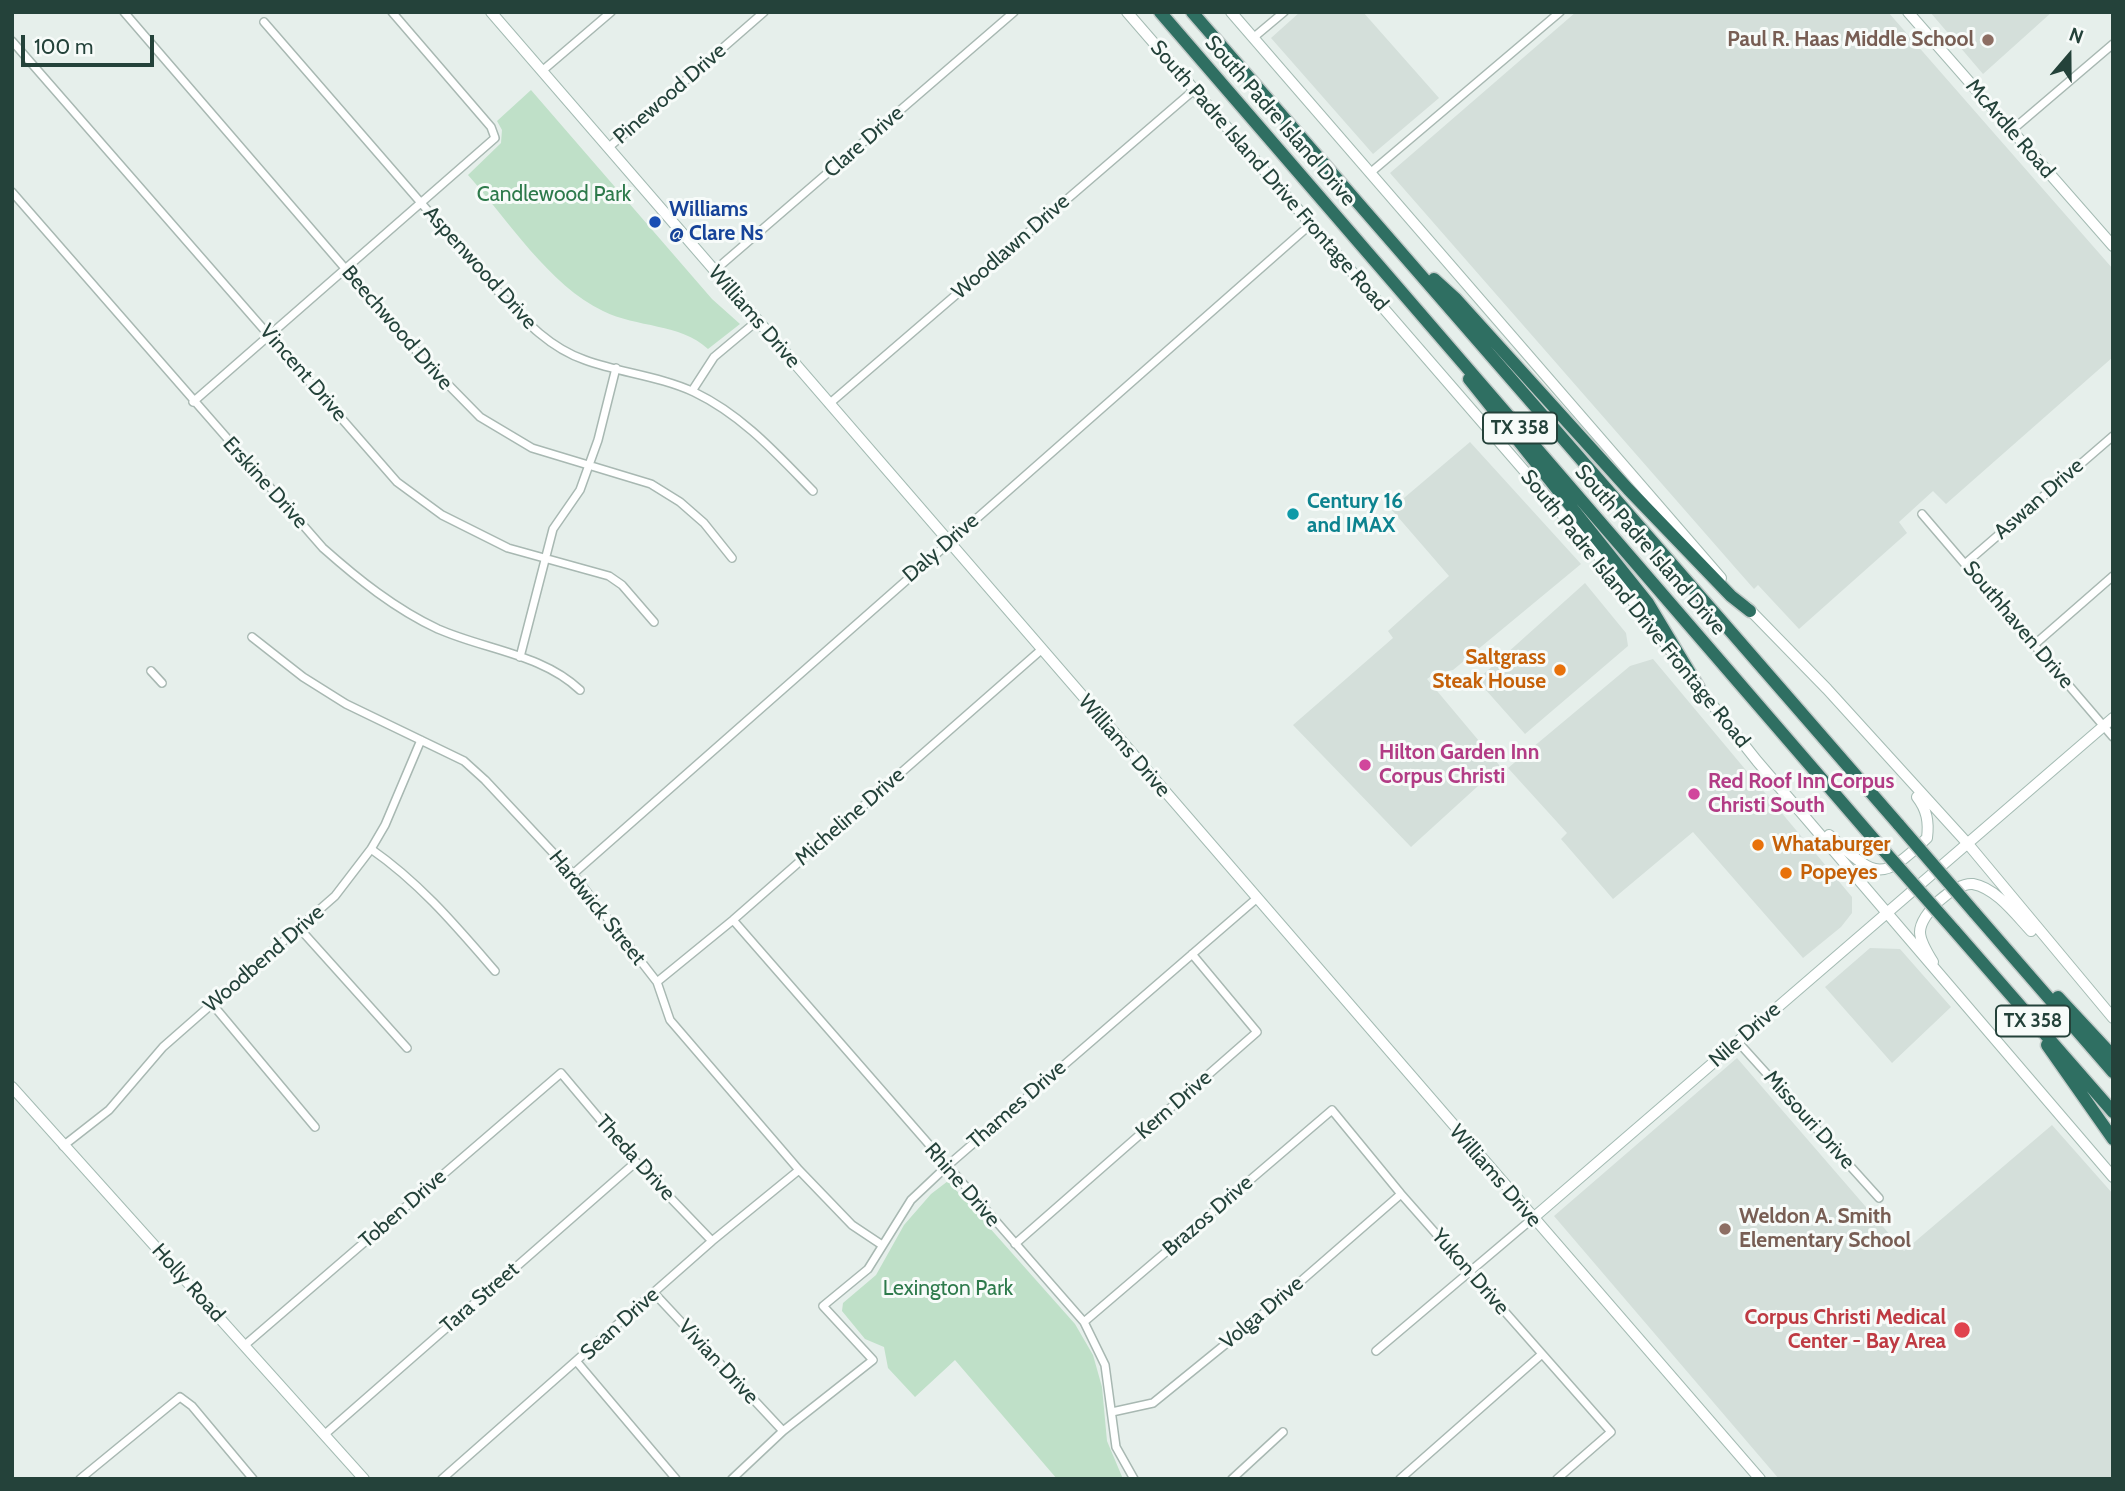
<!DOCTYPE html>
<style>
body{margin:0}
#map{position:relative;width:2125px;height:1491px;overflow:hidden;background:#e6efeb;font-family:Cabin,sans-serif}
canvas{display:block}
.frame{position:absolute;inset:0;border:14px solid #24423a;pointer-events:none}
.north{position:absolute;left:2034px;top:21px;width:70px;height:70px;-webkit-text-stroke:5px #f7fbf9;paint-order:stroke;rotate:20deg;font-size:19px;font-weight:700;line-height:28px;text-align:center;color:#24423a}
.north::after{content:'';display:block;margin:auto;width:24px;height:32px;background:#24423a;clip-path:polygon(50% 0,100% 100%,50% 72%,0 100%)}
.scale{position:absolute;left:21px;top:35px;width:133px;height:32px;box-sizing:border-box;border:4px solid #24423a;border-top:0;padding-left:9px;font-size:21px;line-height:24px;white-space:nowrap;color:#24423a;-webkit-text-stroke:5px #f7fbf9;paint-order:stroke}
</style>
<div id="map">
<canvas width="2125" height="1491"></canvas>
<div class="frame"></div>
<div class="north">N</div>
<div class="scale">100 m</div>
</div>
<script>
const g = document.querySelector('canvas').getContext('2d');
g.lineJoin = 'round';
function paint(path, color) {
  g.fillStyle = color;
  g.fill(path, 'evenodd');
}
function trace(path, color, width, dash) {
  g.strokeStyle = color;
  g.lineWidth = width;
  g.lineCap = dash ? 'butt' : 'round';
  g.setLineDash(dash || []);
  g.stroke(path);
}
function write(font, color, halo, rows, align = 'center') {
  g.font = font + ' Cabin,sans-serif';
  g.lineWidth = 6;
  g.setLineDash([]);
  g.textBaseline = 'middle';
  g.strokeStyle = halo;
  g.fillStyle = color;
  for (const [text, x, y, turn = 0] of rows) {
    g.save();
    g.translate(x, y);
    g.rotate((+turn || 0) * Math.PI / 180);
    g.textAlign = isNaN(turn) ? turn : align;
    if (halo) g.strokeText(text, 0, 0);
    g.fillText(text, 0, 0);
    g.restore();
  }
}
paint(new Path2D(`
 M1300,12H1363L1439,98L1373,154L1271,38Z
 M1576,12H1888L2113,269V357L1946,504L1933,491L1899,522L1907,533L1799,629L1758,585L1754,589L1739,572L1390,173Z
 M1930,12H2052L1983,74Z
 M1470,442L1581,564L1453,670L1434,674L1427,679L1500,766L1411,847L1293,725L1393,638L1388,631L1449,576L1391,509Z
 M1585,583L1626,633L1628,646L1525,734L1477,680Z
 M1653,659L1852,897V913L1841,927L1803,958L1693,832L1613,899L1561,839L1567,833L1508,768L1630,666Z
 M1870,948L1900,949L1951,1007L1892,1063L1825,987Z
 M1737,1058L1904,1251L2052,1125L2113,1194V1479H1779L1554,1216Z`), '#d4dfda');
paint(new Path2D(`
 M531,90L712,299L740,324L708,349C680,323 637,328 603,311C550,286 507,219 468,175L501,143L502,130L497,121Z
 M948,1181L1075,1324L1093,1355L1102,1387L1107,1441L1123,1479H1057L955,1360L915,1397L888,1368L884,1347L865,1339L842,1311L843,1303L876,1275L904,1225L931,1194Z`), '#bfe0c8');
const street = new Path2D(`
 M124,12L424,360L480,417L532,448L651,484L680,502L704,523L732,558
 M264,22L501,295C526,322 550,348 585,360C621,373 659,376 694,392C742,415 776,453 813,491
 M1253,38L1284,12
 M12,41L397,482L442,515L508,548L609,576L622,585L654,622
 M542,71L611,12
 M2011,131L2113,44
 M608,148L764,12
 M1370,173L1560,12
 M12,192L323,548C358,579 395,609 438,629C486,650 542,654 580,690
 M714,271L1014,12
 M692,391L714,357L757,321
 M193,402L495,138L491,127L392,12
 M829,404L1194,90
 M1922,514L2113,737
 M1966,563L2113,436
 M252,637L303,677L346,704L464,761L485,780L573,874L657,982L670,1020L799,1170L852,1225L882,1245
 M2034,645L2113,576
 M520,657L553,529L580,490L598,440L616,368
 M151,671L162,683
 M371,849C420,883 456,926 495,971
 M573,874L1311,224
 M733,920L1084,1322L1105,1365L1116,1447L1134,1479
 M300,929L407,1048
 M657,982L733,920L1041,650
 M213,1005L315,1127
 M1738,1042L1879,1198
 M63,1146L109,1110L163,1047L335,896L371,849L385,825L421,740
 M1015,1244L1257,1032L1192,954
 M654,1293L783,1431
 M1084,1322L1332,1110L1401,1194L1611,1432L1557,1479
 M245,1345L561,1073L636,1162L712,1241
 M1376,1351L1532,1219
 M577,1362L676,1479
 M1112,1412L1153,1403L1270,1308L1401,1194
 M324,1435L636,1162
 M80,1479L180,1397L192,1406L253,1479
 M442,1479L712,1241L799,1170
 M732,1479L783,1431L873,1360L823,1306L868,1269L911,1200L946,1167L1256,899
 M1232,1479L1283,1432
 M1400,1479L1542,1354`);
const secondary = new Path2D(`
 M491,12L1760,1479
 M1127,12L1599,557L1673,654
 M1231,12L1721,578
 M1908,12L2113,246
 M1747,607L1827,689L1968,844L2113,1018
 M1695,683L1757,761L2113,1177
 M1829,835C1876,877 1879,884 1927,838C1929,822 1927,810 1917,797
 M1933,962C1928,954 1920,941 1920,932C1920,914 1954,882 1973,884C1996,888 2016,915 2031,931
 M12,1087L364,1479
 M1532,1219L2113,718`);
const highway = new Path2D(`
 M1160,12L1878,844
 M1192,12L1899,825
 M1434,279L1456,299L1628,489L1731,596L1750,611
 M1469,379L1648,603L1699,688
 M1974,912L2113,1072
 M1954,930L2113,1112
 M2058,997L2113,1056
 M2047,1045L2113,1139`);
trace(street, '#a8b8b2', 10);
trace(secondary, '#a4bbb3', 12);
trace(highway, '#c2cac8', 15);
trace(street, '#fff', 7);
trace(secondary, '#fff', 10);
trace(highway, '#2f6f62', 12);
const highwayBridge = new Path2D(`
 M1899,825L1974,912
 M1878,844L1954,930`);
trace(highwayBridge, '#c2cac8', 15, []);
trace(highwayBridge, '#2f6f62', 12);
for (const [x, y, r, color] of [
 [1988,40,7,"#8d6e63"],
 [655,222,7,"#1a4fb4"],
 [1293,514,7,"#0f9aa8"],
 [1560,670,7,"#e8710a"],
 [1365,765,7,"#d1479c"],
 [1694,794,7,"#d1479c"],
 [1758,845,7,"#e8710a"],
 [1786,873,7,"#e8710a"],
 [1725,1229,7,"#8d6e63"],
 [1962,1330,9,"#e0444e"]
]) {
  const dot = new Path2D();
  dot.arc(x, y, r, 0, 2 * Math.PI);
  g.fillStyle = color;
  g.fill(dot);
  trace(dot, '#f7fbf9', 2.5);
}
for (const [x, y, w] of [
 [1520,428,74],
 [2033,1021,74]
]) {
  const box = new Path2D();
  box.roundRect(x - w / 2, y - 15.5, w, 31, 5);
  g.fillStyle = '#f7fbf9';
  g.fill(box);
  trace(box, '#24423a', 2);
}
write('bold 19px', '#24423a', null, [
 ["TX 358",1520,428],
 ["TX 358",2033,1021]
]);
write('bold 21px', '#785e54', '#f7fbf9', [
 ["Paul R. Haas Middle School",1974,40],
 ["Weldon A. Smith",1739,1217,"left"],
 ["Elementary School",1739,1241,"left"]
], 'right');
write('21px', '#24423a', '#f7fbf9', [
 ["Pinewood Drive",670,94,-41],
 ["South Padre Island Drive",1280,121,49],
 ["McArdle Road",2010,129,49],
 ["Clare Drive",864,142,-41],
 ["South Padre Island Drive Frontage Road",1269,176,49],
 ["Woodlawn Drive",1011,247,-41],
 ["Aspenwood Drive",480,268,48],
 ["Williams Drive",754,317,49],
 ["Beechwood Drive",397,328,49],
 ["Vincent Drive",303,373,49],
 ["Erskine Drive",265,483,48],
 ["Aswan Drive",2039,499,-41],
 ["Daly Drive",941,548,-41],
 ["South Padre Island Drive",1650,550,49],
 ["South Padre Island Drive Frontage Road",1635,609,51],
 ["Southhaven Drive",2018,625,50],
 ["Williams Drive",1124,746,49],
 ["Micheline Drive",850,817,-41],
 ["Hardwick Street",597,908,51],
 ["Woodbend Drive",264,959,-41],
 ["Nile Drive",1745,1035,-41],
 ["Thames Drive",1017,1105,-41],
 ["Kern Drive",1174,1105,-41],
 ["Missouri Drive",1809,1120,48],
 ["Theda Drive",635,1158,48],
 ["Williams Drive",1495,1176,49],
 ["Rhine Drive",962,1185,49],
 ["Toben Drive",403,1209,-41],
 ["Brazos Drive",1208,1216,-41],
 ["Yukon Drive",1470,1272,49],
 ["Holly Road",188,1283,48],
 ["Tara Street",480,1298,-41],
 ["Volga Drive",1262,1313,-40],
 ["Sean Drive",620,1324,-42],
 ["Vivian Drive",718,1362,47]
]);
write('21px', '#2d7a4b', '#f7fbf9', [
 ["Candlewood Park",554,195],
 ["Lexington Park",948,1289]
]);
write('bold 21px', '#164399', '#f7fbf9', [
 ["Williams",669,210],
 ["@ Clare Ns",669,234]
], 'left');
write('bold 21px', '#0d838f', '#f7fbf9', [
 ["Century 16",1307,502],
 ["and IMAX",1307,526]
], 'left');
write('bold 21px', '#c56008', '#f7fbf9', [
 ["Saltgrass",1546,658,"right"],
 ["Steak House",1546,682,"right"],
 ["Whataburger",1772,845],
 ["Popeyes",1800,873]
], 'left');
write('bold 21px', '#b23c85', '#f7fbf9', [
 ["Hilton Garden Inn",1379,753],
 ["Corpus Christi",1379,777],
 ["Red Roof Inn Corpus",1708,782],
 ["Christi South",1708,806]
], 'left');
write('bold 21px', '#be3a42', '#f7fbf9', [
 ["Corpus Christi Medical",1946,1318],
 ["Center - Bay Area",1946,1342]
], 'right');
</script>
